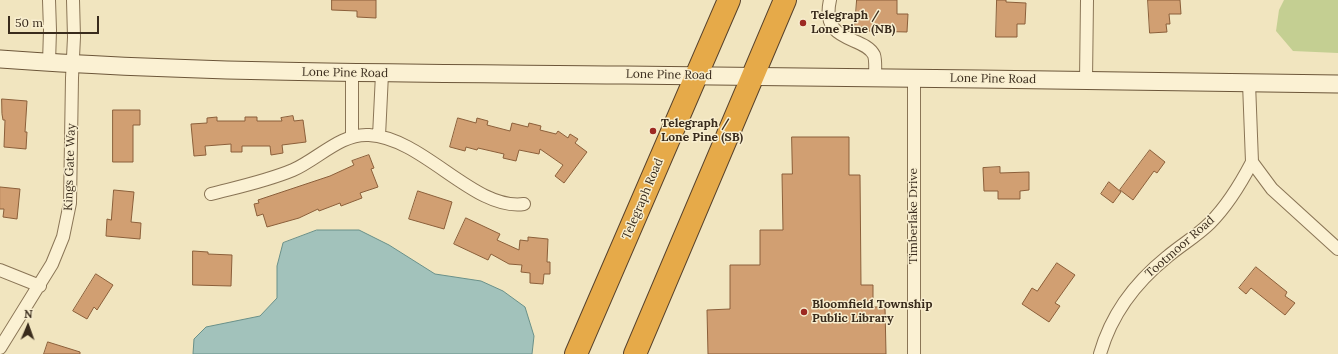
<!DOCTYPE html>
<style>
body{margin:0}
#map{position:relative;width:1338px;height:354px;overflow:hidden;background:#f1e5bf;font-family:Lora,serif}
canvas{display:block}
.north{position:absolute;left:8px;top:306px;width:40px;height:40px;-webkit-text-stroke:3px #f8eecf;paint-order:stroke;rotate:2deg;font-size:11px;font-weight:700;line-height:16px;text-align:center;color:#392b1c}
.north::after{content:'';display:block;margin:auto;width:14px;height:18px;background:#392b1c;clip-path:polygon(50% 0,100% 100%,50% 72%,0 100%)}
.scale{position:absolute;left:8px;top:16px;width:91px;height:18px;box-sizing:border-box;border:2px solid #392b1c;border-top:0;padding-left:5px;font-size:12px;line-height:14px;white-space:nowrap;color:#392b1c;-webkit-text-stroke:3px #f8eecf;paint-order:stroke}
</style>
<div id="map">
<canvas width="1338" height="354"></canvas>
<div class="north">N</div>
<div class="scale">50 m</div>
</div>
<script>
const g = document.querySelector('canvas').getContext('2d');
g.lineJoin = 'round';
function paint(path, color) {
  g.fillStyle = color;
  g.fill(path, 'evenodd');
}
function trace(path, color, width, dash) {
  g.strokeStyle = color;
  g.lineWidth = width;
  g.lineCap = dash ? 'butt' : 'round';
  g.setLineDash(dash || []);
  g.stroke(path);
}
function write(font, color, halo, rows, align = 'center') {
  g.font = font + ' Lora,serif';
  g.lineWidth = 3;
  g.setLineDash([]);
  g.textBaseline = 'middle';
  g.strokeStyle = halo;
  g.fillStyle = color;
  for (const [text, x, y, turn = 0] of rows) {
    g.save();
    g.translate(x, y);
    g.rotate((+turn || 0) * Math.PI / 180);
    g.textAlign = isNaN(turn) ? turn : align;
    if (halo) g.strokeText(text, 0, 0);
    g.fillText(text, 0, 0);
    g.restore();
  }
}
paint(new Path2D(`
 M1284,0H1338V53L1293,51L1276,31L1279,10Z`), '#c4cf92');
const water = new Path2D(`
 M317,230H359L389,245L435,274L481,281L503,291L525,307L534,336L532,354H193L194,339L206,327L260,316L277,298V266L283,243Z`);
paint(water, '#a2c2bb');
trace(water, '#699089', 1);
const building = new Path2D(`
 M332,0H376V18L357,17V11L332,10Z
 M857,0H897V14H908L907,32L868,31V27H855Z
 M997,0H1006V2L1026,3L1025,24H1017V37H996Z
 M1148,0H1180L1181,14H1169L1170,24H1166L1167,32L1150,33Z
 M2,99L27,101L25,132H27L26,149L4,147L5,120H3L2,114Z
 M113,110H140V125H133V162H113Z
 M293,116L294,121L303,120L306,142L282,145L283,153L271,155L270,146H242V152H231V144L205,146L206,155L194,156L191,124L207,123V118L217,117V121H245V117H257V121H282L281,118Z
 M458,118L476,123L477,118L488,121L487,125L510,131L512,123L528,127L529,123L541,126L540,130L556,134L558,131L568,138L570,134L578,139L575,143L587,152L564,183L555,176L563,165L540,149L539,154L519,150L516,161L503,158L504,154L478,148L477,150L466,147L465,151L450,147Z
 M792,137H849V175H860L861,285H873V307H885L886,354H708L707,310L730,309V265H760V230H783L782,174H792Z
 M1150,150L1165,162L1157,173L1154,171L1133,200L1120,190Z
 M369,155L374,168L371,169L378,187L360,193L362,198L341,206L340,203L319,211L318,209L299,218L267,227L263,214L257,216L254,204L259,203L258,200L330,176L354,165L352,161Z
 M1000,167V173L1029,172V190L1020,191V199H998V191H984L983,168Z
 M1109,182L1121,192L1113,203L1101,194Z
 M0,187L20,189L17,219L3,217L4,209H0Z
 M114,190L134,192L131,222L141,223L140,239L106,236L107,219L111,220Z
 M418,191L452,202L444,229L409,219Z
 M466,218L500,234L497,240L519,250L520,240L528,241V237L548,239L547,262H550V274H544L543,284L530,283V273L521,272L522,265L509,264L491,254L488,260L454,244Z
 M193,251L208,252V254L232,255L231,286L193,285Z
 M1057,263L1075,275L1055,303L1060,306L1049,322L1022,304L1032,288L1037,291Z
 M1256,267L1287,292L1285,296L1295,303L1285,315L1251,288L1246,294L1239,288Z
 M96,274L113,285L97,310L94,307L87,319L73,311Z
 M48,342L80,352V354H44Z`);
paint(building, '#d19f72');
trace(building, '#8b5f3a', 1);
const street = new Path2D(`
 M830,0C820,44 864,35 874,55C876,61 875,71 875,77
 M49,63L50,30L49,0
 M914,77V354
 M1086,80L1087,0
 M1249,83L1252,162L1272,189L1338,249
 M379,136L382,74
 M352,137V73
 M211,194C238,187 267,181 293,170C318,159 341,133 369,135C424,138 474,211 524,204
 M0,270L40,286
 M0,348L52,264L63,237L70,203L72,78L74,37L73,0
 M1100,354C1111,315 1136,282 1167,257C1181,245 1197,236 1210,223C1228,205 1240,185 1252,162`);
const secondary = new Path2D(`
 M0,59C208,74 416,73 625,75C863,77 1100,81 1338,84`);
const highway = new Path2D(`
 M576,354L729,0
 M635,354L785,0`);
trace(street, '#8a7556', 14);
trace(secondary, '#6c5639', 19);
trace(highway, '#58422b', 24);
trace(street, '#fbf1d3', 12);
trace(secondary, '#fbf1d3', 17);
trace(highway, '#e6aa49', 22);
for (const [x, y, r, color] of [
 [803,23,4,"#9d2922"],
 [653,131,4,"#9d2922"],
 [804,312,4,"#9d2922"]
]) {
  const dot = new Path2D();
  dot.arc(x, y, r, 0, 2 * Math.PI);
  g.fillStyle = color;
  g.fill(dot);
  trace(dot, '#f8eecf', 1.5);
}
write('bold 12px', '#392b1c', '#f8eecf', [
 ["Telegraph /",811,16],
 ["Lone Pine (NB)",811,30],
 ["Telegraph /",661,124],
 ["Lone Pine (SB)",661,138],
 ["Bloomfield Township",812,305],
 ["Public Library",812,319]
], 'left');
write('12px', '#392b1c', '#f8eecf', [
 ["Lone Pine Road",345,73,1],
 ["Lone Pine Road",669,75,1],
 ["Lone Pine Road",993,79,1],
 ["Kings Gate Way",70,167,-88],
 ["Telegraph Road",643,199,-67],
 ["Timberlake Drive",914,216,-90],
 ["Tootmoor Road",1180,247,-41]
]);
</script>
